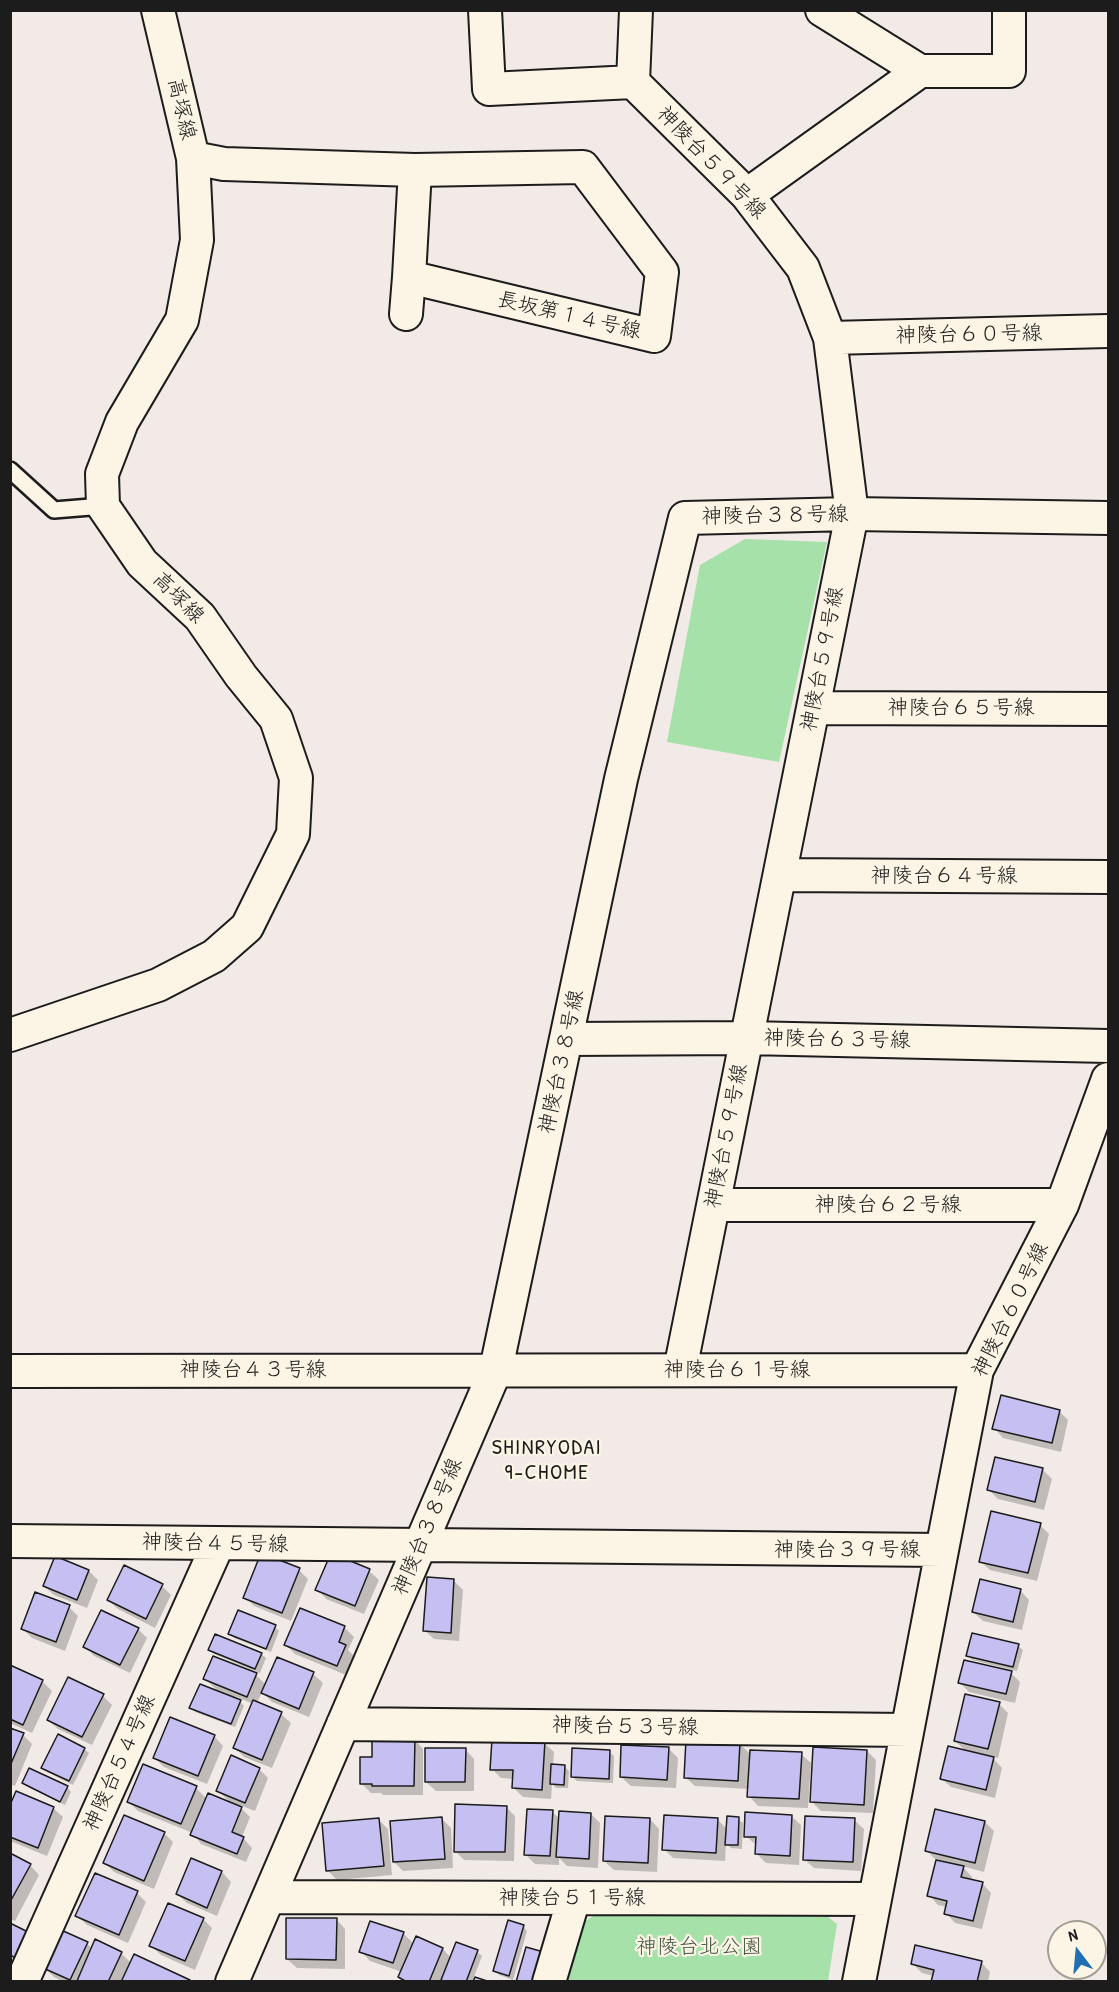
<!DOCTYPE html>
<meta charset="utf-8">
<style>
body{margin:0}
#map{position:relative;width:1119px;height:1992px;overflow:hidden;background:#f1eae7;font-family:"Patrick Hand",sans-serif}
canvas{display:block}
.frame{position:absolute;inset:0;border:12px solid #1c1c1c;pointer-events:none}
.north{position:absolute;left:1047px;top:1920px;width:60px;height:60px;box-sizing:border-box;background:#fcf5e5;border:2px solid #a29e95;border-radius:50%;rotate:344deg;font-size:16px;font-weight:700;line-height:24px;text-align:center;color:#1c1c1c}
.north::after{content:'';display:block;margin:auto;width:21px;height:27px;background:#1f6fb2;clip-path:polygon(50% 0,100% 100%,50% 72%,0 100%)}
</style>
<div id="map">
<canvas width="1119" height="1992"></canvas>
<div class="frame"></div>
<div class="north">N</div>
</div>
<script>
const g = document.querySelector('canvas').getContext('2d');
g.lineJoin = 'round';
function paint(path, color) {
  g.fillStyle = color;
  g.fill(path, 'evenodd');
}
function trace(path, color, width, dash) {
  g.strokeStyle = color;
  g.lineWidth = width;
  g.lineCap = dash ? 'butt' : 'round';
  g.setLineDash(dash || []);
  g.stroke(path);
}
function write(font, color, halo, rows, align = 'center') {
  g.font = font + ' "Patrick Hand","Klee One",sans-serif';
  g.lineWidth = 4.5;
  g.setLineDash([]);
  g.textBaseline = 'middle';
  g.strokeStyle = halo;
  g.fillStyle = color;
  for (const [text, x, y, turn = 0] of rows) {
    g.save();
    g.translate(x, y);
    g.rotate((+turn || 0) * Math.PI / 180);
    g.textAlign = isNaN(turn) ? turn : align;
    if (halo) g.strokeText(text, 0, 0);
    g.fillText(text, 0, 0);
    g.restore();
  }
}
paint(new Path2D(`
 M745,539L827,542L779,762L667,742L700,565Z
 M600,1912L823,1913L837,1924L828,1981L561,1982L577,1926Z`), '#a5e1a8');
paint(new Path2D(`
 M1059,1411L1068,1420L1061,1452L1003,1438L994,1428Z
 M1042,1469L1052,1479L1044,1510L998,1499L989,1490Z
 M1040,1525L1049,1534L1037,1581L990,1570L980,1561Z
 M331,1555L369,1571L379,1580L364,1614L326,1599L317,1589Z
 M56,1558L89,1571L98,1580L87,1608L54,1595L44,1586Z
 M299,1570L308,1579L291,1621L254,1606L245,1597Z
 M453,1580L463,1590L459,1641L434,1639L424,1630Z
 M162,1586L171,1595L155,1628L118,1609L108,1600Z
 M1020,1590L1029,1600L1022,1630L983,1621L973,1612Z
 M69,1607L78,1616L65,1651L32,1638L23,1629Z
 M275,1627L279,1631L271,1652L234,1638L230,1633Z
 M344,1627L354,1637L348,1650L354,1656L346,1675L295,1654L286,1645Z
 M138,1629L147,1638L130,1673L94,1656L85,1646Z
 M1018,1646L1023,1650L1017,1671L972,1660L968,1656Z
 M210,1650L261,1654L266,1658L260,1673L214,1654Z
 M277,1659L313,1674L323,1683L309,1717L272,1702L262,1692L257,1703L281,1714L291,1723L272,1768L244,1757L235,1748L253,1704L235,1696L244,1706L235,1727L195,1712L191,1707L220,1693L205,1679L256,1675L266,1685Z
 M10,1667L43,1682L52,1691L32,1733L10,1723Z
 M1011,1673L1020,1682L1015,1703L969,1692L960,1683Z
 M103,1696L112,1705L92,1745L58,1729L48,1720Z
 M999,1704L1008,1713L998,1758L991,1756L1002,1768L995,1798L951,1787L941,1778L967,1752L955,1741Z
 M10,1730L23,1735L32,1744L15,1786L10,1784Z
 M214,1736L223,1746L207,1784L164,1767L154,1757Z
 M414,1739L423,1749V1795H383L381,1793H371L362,1784Z
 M544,1743L554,1752L553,1765L564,1766L569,1771L568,1788H556L552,1784L551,1799L523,1797L514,1788V1779L501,1778L492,1769Z
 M739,1743L751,1755L801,1754L811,1763L808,1808L758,1806L749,1796V1789L695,1786L685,1777Z
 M668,1748L678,1758L676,1788L631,1786L621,1777Z
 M84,1749L89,1753L73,1785L47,1772L43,1768Z
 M465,1749L474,1759V1791H436L426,1782Z
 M867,1751L876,1760L873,1813L821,1811L812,1802Z
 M609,1752L614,1756L613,1783L577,1781L572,1777Z
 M259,1769L268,1778L255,1811L237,1804L250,1817L242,1837L252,1848L246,1862L201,1844L193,1833L138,1811L129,1802L196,1788L207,1799L232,1804L218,1791Z
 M23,1782L67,1787L71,1792L65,1805L28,1787Z
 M506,1807L515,1816L514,1861L464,1860L455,1851Z
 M53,1808L63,1817L47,1856L10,1841V1809Z
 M552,1812L560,1819L591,1814L600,1823L598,1868L567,1866L559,1858V1865L535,1864L526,1855Z
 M791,1816L801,1825L799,1865L766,1863L757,1854V1846L746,1836Z
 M442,1819L451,1828L453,1868L403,1871L394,1862Z
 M650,1819L659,1829L657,1872L614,1870L604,1861Z
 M717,1819L727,1829L738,1819L743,1823L742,1849L731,1848L726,1843L725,1861L673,1858L664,1849Z
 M379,1820L388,1829L392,1875L337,1880L328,1871Z
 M854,1820L864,1829L861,1871L814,1868L804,1859Z
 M985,1822L994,1831L984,1872L962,1866L972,1877L971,1881L982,1883L991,1893L982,1929L955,1923L946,1913L947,1907L938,1905L929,1895L936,1860L927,1851Z
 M164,1833L173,1842L154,1889L114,1872L105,1863Z
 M10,1855L30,1865L39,1875L15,1921L10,1919Z
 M192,1860L222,1872L231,1882L217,1916L187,1903L177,1894Z
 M137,1893L146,1902L128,1943L87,1925L77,1916Z
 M203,1919L212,1928L195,1970L161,1955L151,1946Z
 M336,1919L345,1929V1969L297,1968L287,1959Z
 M523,1926L527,1931L513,1980L499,1975L494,1971Z
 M61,1932L87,1944L93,1949L121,1953L131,1963L135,1956L189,1982H64L54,1977L45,1968Z
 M403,1933L414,1944L416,1938L443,1949L451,1958L456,1944L477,1952L482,1956L472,1982H445L443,1980L442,1982H404L399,1977L402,1972L370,1961L361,1951Z
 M981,1962L990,1972L988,1982H932L934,1976L922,1973L913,1964Z`), '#0003');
const building = new Path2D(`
 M1001,1395L1060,1410L1052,1443L992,1429Z
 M995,1457L1043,1468L1035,1502L987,1490Z
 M991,1511L1041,1523L1028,1573L979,1562Z
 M261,1553L300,1568L282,1613L243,1598Z
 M331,1553L370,1569L355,1606L315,1590Z
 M55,1556L89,1570L77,1600L43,1586Z
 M124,1565L163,1584L146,1619L107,1600Z
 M427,1577L454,1579L451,1633L423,1631Z
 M980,1579L1021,1589L1013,1622L972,1612Z
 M35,1592L70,1605L56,1642L21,1629Z
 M300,1608L345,1626L339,1642L346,1645L337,1666L284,1645Z
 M101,1610L139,1628L120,1665L83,1647Z
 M238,1610L276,1625L266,1649L228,1634Z
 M972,1633L1019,1644L1013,1667L966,1656Z
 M215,1634L262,1653L255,1669L208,1650Z
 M213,1656L257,1673L247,1697L203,1679Z
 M277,1657L314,1672L299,1709L261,1693Z
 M964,1660L1012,1671L1006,1694L958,1683Z
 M10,1665L43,1680L23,1725L10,1719Z
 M68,1677L104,1694L82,1737L47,1720Z
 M200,1684L241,1700L231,1724L189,1708Z
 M965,1694L1000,1702L988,1749L954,1741Z
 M253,1700L282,1712L262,1760L233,1748Z
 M170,1717L215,1735L198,1776L153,1758Z
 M10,1728L24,1733L10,1766Z
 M58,1734L85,1748L69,1781L41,1768Z
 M372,1738H415L414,1786H372V1784H360V1757H372Z
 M492,1739L545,1741L542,1790L512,1788L513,1770H490Z
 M686,1739L740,1742L738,1781L684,1778Z
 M621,1745L669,1747L667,1780L620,1777Z
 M948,1746L994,1757L986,1790L940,1779Z
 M813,1747L867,1750L864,1805L810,1802Z
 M425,1748H466L465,1782H425Z
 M572,1748L610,1750L609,1779L571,1777Z
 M750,1750L802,1752L799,1799L747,1797Z
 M231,1755L260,1768L245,1803L216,1791Z
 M143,1764L197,1786L181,1824L127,1802Z
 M551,1764L565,1765L564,1785L550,1784Z
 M29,1768L68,1786L60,1802L22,1783Z
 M16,1791L54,1807L38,1848L10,1837V1805Z
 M208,1793L242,1807L232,1832L244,1837L237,1854L190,1835Z
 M455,1804L507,1806L505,1852H454Z
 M527,1809L553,1810L550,1856L524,1855Z
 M935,1809L985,1821L975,1863L925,1851Z
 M559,1811L591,1813L589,1859L556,1857Z
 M745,1812L792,1815L790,1856L755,1854L756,1837H744Z
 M124,1815L165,1832L144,1881L103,1863Z
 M664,1815L718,1818L716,1853L662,1850Z
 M605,1816L650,1818L648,1863L603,1861Z
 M727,1816L739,1817L738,1845H725Z
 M805,1816L855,1818L853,1862L803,1860Z
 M442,1817L445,1859L393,1862L390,1821Z
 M379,1818L384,1866L326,1871L322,1823Z
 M10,1853L31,1864L10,1902Z
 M191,1858L222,1871L207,1908L176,1894Z
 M936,1860L964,1866L961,1877L983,1882L973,1921L944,1914L947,1901L927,1896Z
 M95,1873L138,1891L119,1935L75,1916Z
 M168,1903L204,1918L185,1961L149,1946Z
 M286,1918H337L336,1960L286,1959Z
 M508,1920L524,1925L509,1976L493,1971Z
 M370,1921L404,1932L393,1963L359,1952Z
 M10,1923L28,1932L16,1958L10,1955Z
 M61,1930L88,1942L70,1980L43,1968Z
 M416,1936L443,1948L429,1982H407L398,1977Z
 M95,1939L122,1952L108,1982H78L77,1981Z
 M456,1942L478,1950L466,1982H446L441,1980Z
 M915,1945L982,1961L977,1982H931L934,1970L911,1964Z
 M526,1947L547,1953L538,1982H516Z
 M134,1954L190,1980L189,1982H121Z
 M475,1977L490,1982H473Z`);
paint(building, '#c6bff1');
trace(building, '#1c1c1c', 1.5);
const lane = new Path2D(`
 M10,470L54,510L103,506`);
const street = new Path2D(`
 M485,10L489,89L633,82
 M636,10L633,82L747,195L803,268L830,338L852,514L680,1370
 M822,10L920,71H1009V10
 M193,158L224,164L415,170L583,167L662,272L654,336L409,277L415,170
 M747,195L920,71
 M406,314L409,277
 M830,338L1108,331
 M813,708L1108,709
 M780,875L1108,877
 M10,1035L158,985L214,956L247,927L293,834L296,778L276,719L241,676L200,617L142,563L103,506L102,474L122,422L182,320L197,240L193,158L158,10
 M566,1039L747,1038L1108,1046
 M714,1205H1062
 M10,1371L977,1370
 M10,1541L942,1550L859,1982
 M942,1550L977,1370L1062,1205L1108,1079
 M343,1724L907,1730
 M269,1897L875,1899
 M22,1982L218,1544
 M232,1982L496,1369L621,779L685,518L852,514L1108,518
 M549,1982L574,1898`);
trace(lane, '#1c1c1c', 20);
trace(street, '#1c1c1c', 36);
trace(lane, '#fcf5e5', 15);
trace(street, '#fcf5e5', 32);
write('21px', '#1c1c1c', '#fcf5e5', [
 ["高塚線",181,109,77],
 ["神陵台５９号線",711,163,46],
 ["長坂第１４号線",569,316,13],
 ["神陵台６０号線",969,335,-1],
 ["神陵台３８号線",775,516,-1],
 ["高塚線",178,598,45],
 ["神陵台５９号線",823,659,-79],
 ["神陵台６５号線",961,708],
 ["神陵台６４号線",944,876],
 ["神陵台６３号線",837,1040,1],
 ["神陵台３８号線",562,1062,-78],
 ["神陵台５９号線",727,1136,-79],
 ["神陵台６２号線",888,1205],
 ["神陵台６０号線",1011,1310,-64],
 ["神陵台４３号線",253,1370],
 ["神陵台６１号線",737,1370],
 ["神陵台３８号線",428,1527,-67],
 ["神陵台４５号線",215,1544,1],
 ["神陵台３９号線",847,1550],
 ["神陵台５３号線",625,1727,1],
 ["神陵台５４号線",120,1763,-66],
 ["神陵台５１号線",572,1898]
]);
write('21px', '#455746', '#fcf5e5', [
 ["神陵台北公園",699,1947]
]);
g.letterSpacing = '1.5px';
write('22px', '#1c1c1c', '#fcf5e5', [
 ["SHINRYODAI",547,1448],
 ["9-CHOME",547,1473]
]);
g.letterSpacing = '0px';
</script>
